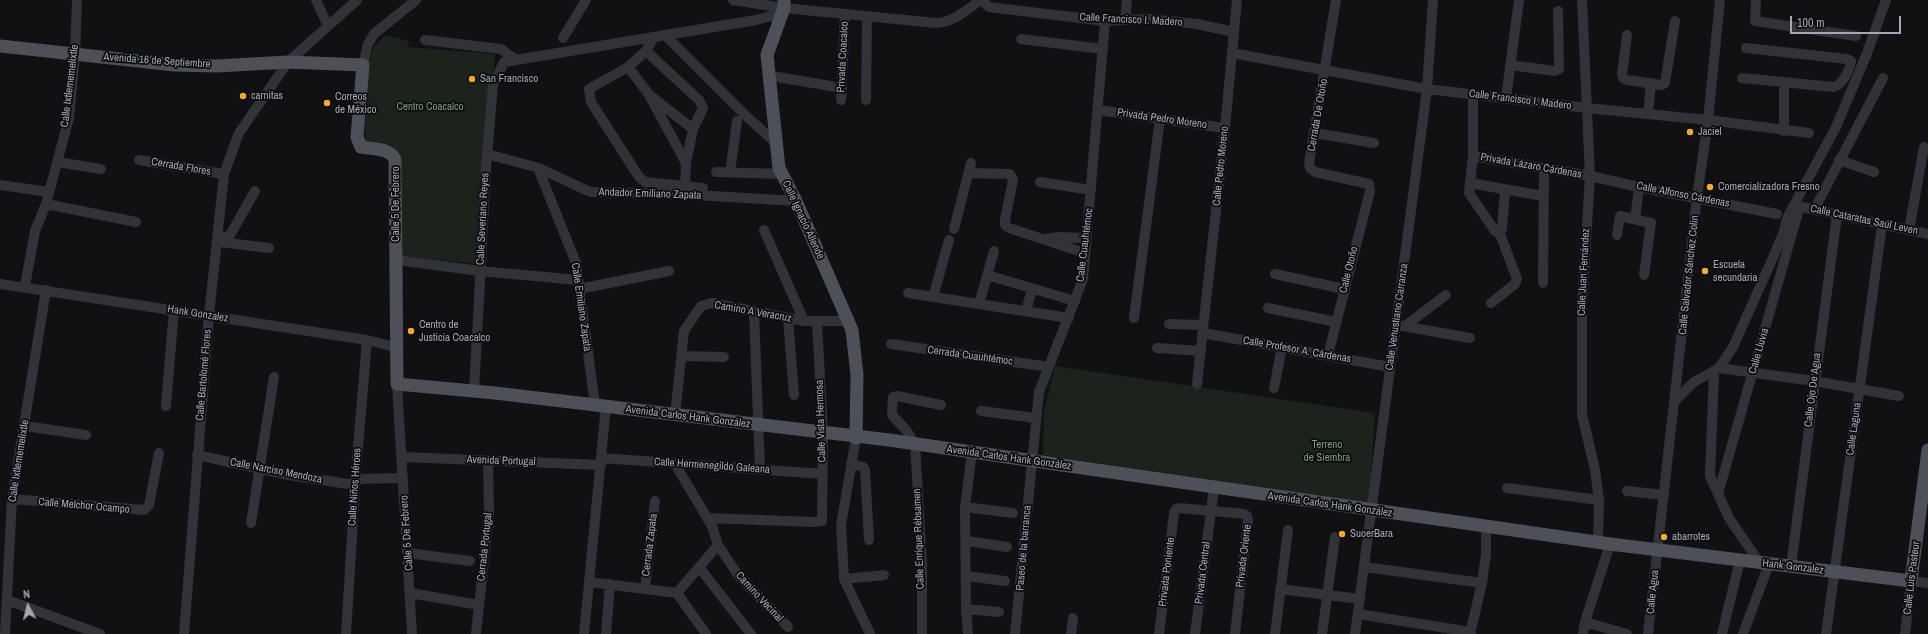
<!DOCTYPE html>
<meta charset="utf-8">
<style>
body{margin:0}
#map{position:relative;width:1928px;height:634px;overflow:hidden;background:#111113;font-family:"Archivo Narrow",sans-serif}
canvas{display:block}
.north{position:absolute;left:8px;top:586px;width:40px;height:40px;-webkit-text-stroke:3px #0c0c0e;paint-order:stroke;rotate:353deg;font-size:11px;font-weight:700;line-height:16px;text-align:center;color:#a2a8b4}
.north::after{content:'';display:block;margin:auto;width:14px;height:18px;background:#a2a8b4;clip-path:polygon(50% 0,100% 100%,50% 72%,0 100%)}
.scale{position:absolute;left:1790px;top:16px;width:111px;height:18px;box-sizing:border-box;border:2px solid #a2a8b4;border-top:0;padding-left:5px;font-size:12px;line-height:14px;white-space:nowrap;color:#a2a8b4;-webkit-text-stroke:3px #0c0c0e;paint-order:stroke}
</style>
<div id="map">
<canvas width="1928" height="634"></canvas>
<div class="north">N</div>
<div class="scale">100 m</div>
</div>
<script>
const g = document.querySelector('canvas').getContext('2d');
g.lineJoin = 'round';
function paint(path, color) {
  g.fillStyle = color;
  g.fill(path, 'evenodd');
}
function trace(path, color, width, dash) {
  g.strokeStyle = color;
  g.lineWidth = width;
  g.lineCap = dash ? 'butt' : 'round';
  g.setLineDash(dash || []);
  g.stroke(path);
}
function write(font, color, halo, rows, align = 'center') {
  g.font = font + ' "Archivo Narrow",sans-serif';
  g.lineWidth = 3.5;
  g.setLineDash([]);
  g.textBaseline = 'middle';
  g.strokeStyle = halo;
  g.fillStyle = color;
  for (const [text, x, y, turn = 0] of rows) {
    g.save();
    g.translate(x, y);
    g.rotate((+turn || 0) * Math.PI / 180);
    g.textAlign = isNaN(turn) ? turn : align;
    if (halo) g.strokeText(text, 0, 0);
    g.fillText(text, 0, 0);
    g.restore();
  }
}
paint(new Path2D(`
 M385,35L409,41L408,47L495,54L476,264L401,256L399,156L365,144L367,70L374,46Z
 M1055,366L1375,413L1369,503L1043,455L1044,412Z`), '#1c231c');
trace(new Path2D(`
 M316,0L328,26
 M733,0L784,8L936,23C953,23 967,9 981,0
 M982,0L989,7L1105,21L1149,19L1197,24L1234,32
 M1582,0L1590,176L1582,307V414L1595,470L1599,500L1598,542
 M1756,0L1755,21L1856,36
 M1125,20L1127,0
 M665,35L744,114L776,143
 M1627,35L1622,74L1623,78L1627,80L1661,85L1665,83L1675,21
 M654,37L646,51L628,67L589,89L591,102L639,177L645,182L703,188
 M563,38L586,0
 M1021,39L1103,49
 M425,40L501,49L515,59
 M646,51L699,100L703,108L693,129L686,163
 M1232,53L1427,89L1587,108L1708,120L1809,133
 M363,65L368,44L374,34L416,0
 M1510,65L1555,71L1559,69L1558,11
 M628,67L648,93L686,163L685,186
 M778,77L842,88
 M1742,78L1833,87C1842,86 1850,69 1851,61L1847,59L1746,48
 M1473,94V156L1469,193L1495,231L1500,234
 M652,97L693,129
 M1506,98L1519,0
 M841,100L845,15
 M866,100L867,17
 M1098,110L1225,128
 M1648,114L1651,83
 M1784,131V82
 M1315,133L1374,143
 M487,154L539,168L590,192L679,194L796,201
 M1473,156L1590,176L1639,187L1777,214
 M139,160L224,174
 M1839,160L1874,172
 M57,162L101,169
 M538,168L576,263L595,405
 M716,172L782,174
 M730,173L737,121
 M969,173L1010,174L1013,180L1005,220V225L1009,228L1085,253
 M1040,182L1091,190
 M1470,183L1543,196
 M0,185L49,192
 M46,204L136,222
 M1814,210L1883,78
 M1635,219L1639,187
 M954,229L971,163
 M764,230L804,321
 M1909,230L1924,147
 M1617,235L1620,216L1651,223L1644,275
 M218,237H229L255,191
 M1045,239L1059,237L1087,238
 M220,242L269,248
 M396,260L480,271L578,280
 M1275,274L1344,289
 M987,275L1075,301
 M1543,283L1544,169
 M0,284L367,340L395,347
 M25,286L35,231L46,204L69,118L75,54L77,0
 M579,289L669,271
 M908,293L1069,318
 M933,297L949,240
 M1491,303L1515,284L1517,279L1500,234L1502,229L1505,190
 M979,304L994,251
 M1268,308L1336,322
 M1026,311L1032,289
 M754,312L760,469
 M788,318L794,395
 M1134,318L1160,119
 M1169,324L1203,325
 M1397,325L1470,338
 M1405,326L1446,295
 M1203,333L1390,367
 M891,344L1049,367
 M1157,348L1201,351
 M1328,355L1370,191L1369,184L1315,172L1310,168L1309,163L1336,0
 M682,356L724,357
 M1719,368L1733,347L1771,262L1783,234L1788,216L1836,127L1866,56L1886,0
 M1714,372L1710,476L1729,518L1759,562
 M397,384L412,634
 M1197,384L1225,128L1237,0
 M1274,388L1282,347
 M474,391L486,168L493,85L504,62L756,20L782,13
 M1675,401L1694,382L1719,368L1814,381L1899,396
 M166,406L174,310
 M981,411L1036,418
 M675,415L684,331L701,306L712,303L804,321H848
 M25,426L86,435
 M856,438L841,525L844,579L870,634
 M197,455L289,475L355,485
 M402,457L601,465
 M601,458L823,474
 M675,464L712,526L718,545L738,575L788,627
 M851,464L863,467L865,470L869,540
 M355,479L403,478
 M1507,488L1599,500
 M1627,491L1664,495
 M1718,494L1799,209L1803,207L1928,234
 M12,499L144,510L149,505L159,453
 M965,507L1013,513
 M707,518L814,522L822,521L823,434L817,321
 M251,523L274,377
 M967,541L1007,547
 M408,553L470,561
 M1791,566L1837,215
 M699,567L751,634
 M1365,567L1482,583
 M966,576L1005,581
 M844,579L884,575
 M589,582L677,593
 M645,588L655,501
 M1280,589L1360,599
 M410,593L479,605
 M677,593L718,545
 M677,593L706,634
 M7,600L100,634
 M966,609L999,612
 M1358,614L1471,632
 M1585,622L1627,634
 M5,634L12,499L46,290
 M184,634L209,315L224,174L239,133L288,62L357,0
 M346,634L356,471L367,340
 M476,634L489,512L488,461
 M584,634L606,406
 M606,634L610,584
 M922,634V563L915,444L906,430L892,415L893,397L897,396L941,405
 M968,634L966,609L965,507L972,452
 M1015,634L1039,392L1083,279L1105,21
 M1071,634L1073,618
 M1159,634L1174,513L1176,509L1180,508L1244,514L1247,516L1248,520L1235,634
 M1195,634L1214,488
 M1275,634L1288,530
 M1322,634L1335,537
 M1355,634L1427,89L1433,0
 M1470,634L1482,583L1486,554V527
 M1583,634L1585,622L1610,544
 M1648,634L1697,197L1708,120L1720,0
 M1722,634L1740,560
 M1743,634L1769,564
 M1826,634L1882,225
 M1905,634L1911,581L1928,583`), '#323338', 10);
trace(new Path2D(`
 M784,0V8L767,55L779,168L796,201L852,330L857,375L856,438
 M0,46L175,65L217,66L288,62L363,65L357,137L361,147C372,149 391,148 395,160L397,384L495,393L889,440L1610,544L1911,581L1928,450`), '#4e5057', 13);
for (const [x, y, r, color] of [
 [472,79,4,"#f2ac2a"],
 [243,96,4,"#f2ac2a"],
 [327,103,4,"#f2ac2a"],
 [1690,132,4,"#f2ac2a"],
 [1710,187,4,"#f2ac2a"],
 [1705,271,4,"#f2ac2a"],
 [411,331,4,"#f2ac2a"],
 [1342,534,4,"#f2ac2a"],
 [1664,537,4,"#f2ac2a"]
]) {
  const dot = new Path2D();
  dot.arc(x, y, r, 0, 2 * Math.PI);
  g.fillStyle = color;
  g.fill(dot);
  trace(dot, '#0c0c0e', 1.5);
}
write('11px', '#a2a8b4', '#0c0c0e', [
 ["Calle Francisco I. Madero",1131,20,3],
 ["Privada Coacalco",843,57,-87],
 ["Avenida 16 de Septiembre",157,61,4],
 ["Calle Ixtlememelixtle",70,86,-83],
 ["Calle Francisco I. Madero",1520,100,7],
 ["Cerrada De Otoño",1318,115,-80],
 ["Privada Pedro Moreno",1162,119,8],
 ["Calle Pedro Moreno",1221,166,-84],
 ["Privada Lázaro Cárdenas",1531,166,10],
 ["Cerrada Flores",181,167,10],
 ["Andador Emiliano Zapata",650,194,2],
 ["Calle Alfonso Cárdenas",1683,195,11],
 ["Calle 5 De Febrero",396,204,-90],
 ["Calle Severiano Reyes",483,219,-87],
 ["Calle Ignacio Allende",803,220,65],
 ["Calle Cataratas Saúl Leven",1864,220,12],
 ["Calle Cuauhtémoc",1085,245,-83],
 ["Calle Otoño",1349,270,-76],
 ["Calle Juan Fernández",1584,272,-87],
 ["Calle Salvador Sánchez Colín",1689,275,-84],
 ["Calle Emiliano Zapata",581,307,82],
 ["Camino A Veracruz",753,312,10],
 ["Hank Gonzalez",198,314,9],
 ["Calle Venustiano Carranza",1397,317,-82],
 ["Calle Profesor A. Cárdenas",1297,350,10],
 ["Calle Lluvia",1759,351,-74],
 ["Cerrada Cuauhtémoc",970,356,8],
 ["Calle Bartolomé Flores",204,375,-85],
 ["Calle Ojo De Agua",1813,390,-83],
 ["Avenida Carlos Hank González",688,417,7],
 ["Calle Vista Hermosa",821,421,-92],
 ["Calle Laguna",1854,429,-82],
 ["Avenida Carlos Hank González",1009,458,8],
 ["Calle Ixtlememelixtle",19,461,-81],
 ["Avenida Portugal",501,461,2],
 ["Calle Hermenegildo Galeana",712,466,4],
 ["Calle Narciso Mendoza",276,471,11],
 ["Calle Niños Héroes",355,487,-86],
 ["Avenida Carlos Hank González",1330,505,8],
 ["Calle Melchor Ocampo",84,506,5],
 ["Calle 5 De Febrero",407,533,-94],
 ["Calle Enrique Rébsamen",919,539,-92],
 ["Cerrada Zapata",650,545,-83],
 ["Cerrada Portugal",485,547,-84],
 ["Paseo de la barranca",1024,548,-85],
 ["Privada Oriente",1244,556,-83],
 ["Hank Gonzalez",1793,567,7],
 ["Privada Poniente",1167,572,-83],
 ["Privada Central",1203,573,-83],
 ["Calle Luis Pasteur",1912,578,-83],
 ["Calle Agua",1653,592,-84],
 ["Camino Vecinal",759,597,47]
]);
write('11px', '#a2a8b4', '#0c0c0e', [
 ["San Francisco",480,79],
 ["carnitas",251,96],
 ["Correos",335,97],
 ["de México",335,110],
 ["Jaciel",1698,132],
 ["Comercializadora Fresno",1718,187],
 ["Escuela",1713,265],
 ["secundaria",1713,278],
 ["Centro de",419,325],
 ["Justicia Coacalco",419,338],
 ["SuoerBara",1350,534],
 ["abarrotes",1672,537]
], 'left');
write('11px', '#799f7b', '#0c0c0e', [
 ["Centro Coacalco",430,107],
 ["Terreno",1327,445],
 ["de Siembra",1327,458]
]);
</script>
